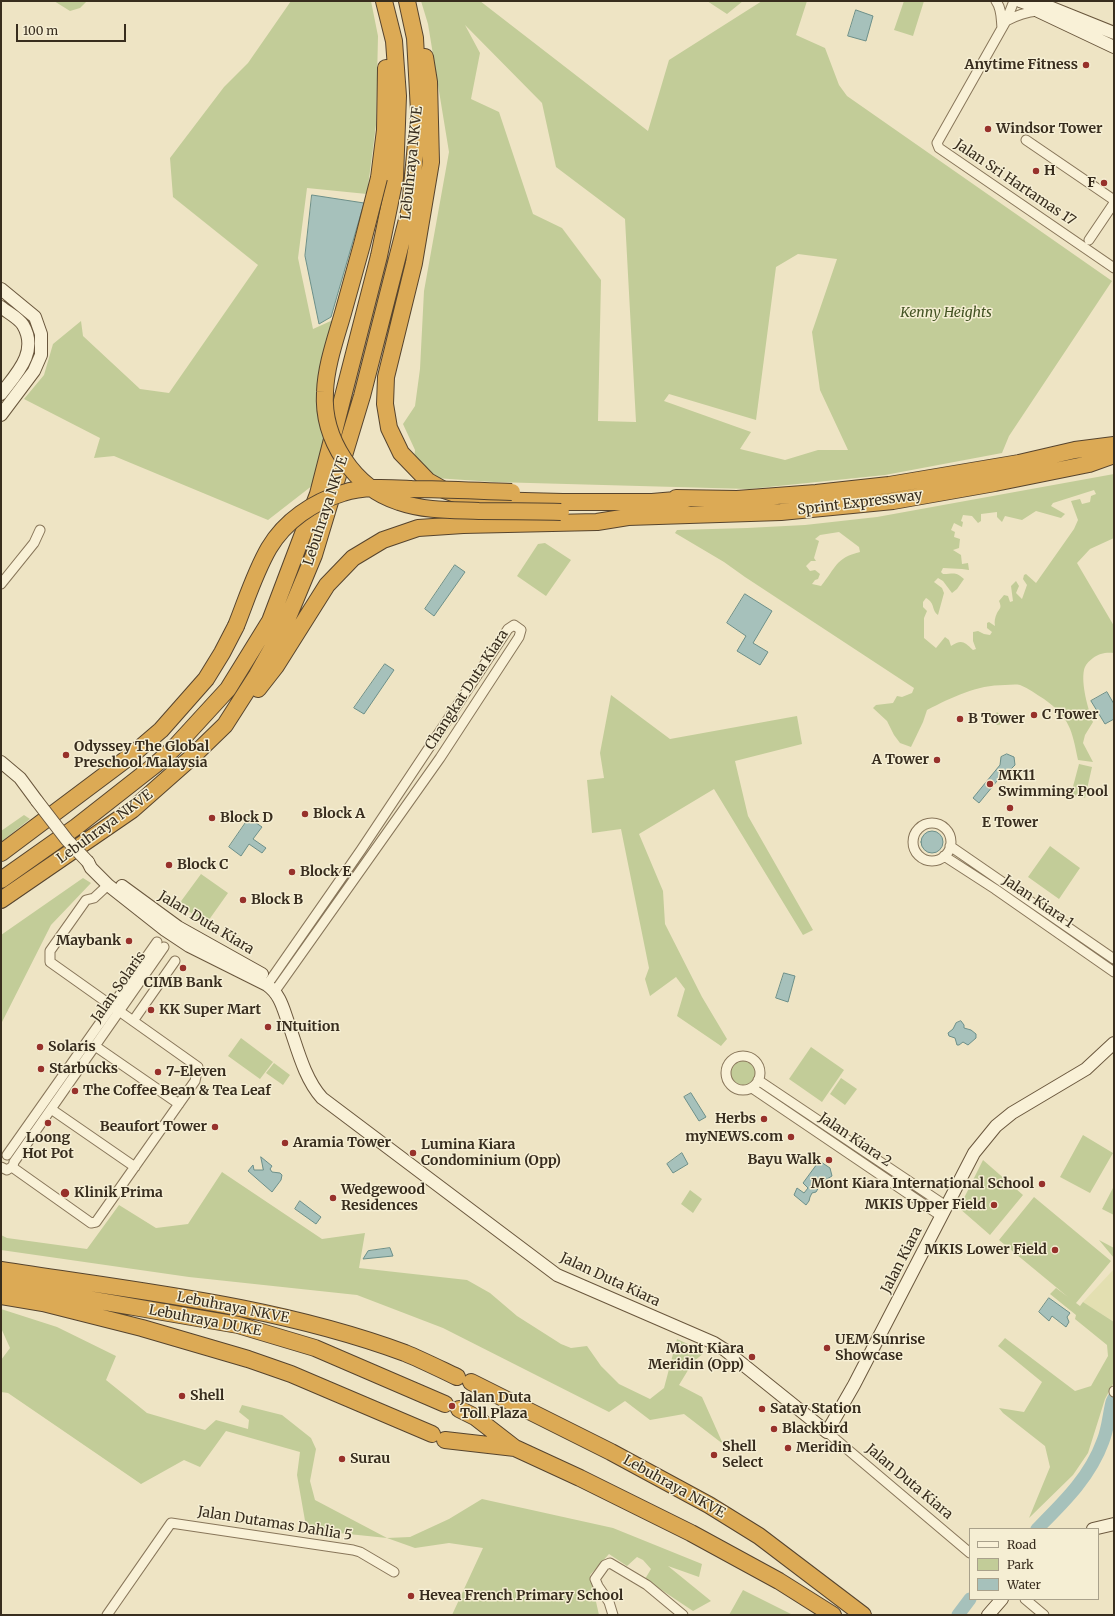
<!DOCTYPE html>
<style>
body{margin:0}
#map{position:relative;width:1115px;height:1616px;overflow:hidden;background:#eee4c4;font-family:Merriweather,serif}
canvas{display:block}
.frame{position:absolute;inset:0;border:2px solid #382d1e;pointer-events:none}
.legend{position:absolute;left:969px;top:1528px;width:130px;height:72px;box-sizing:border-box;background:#f5eed3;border:1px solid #a9a18b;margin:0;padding:5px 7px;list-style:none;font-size:12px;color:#382d1e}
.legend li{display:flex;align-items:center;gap:8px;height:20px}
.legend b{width:20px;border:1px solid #a9a18b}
.scale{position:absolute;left:16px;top:24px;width:110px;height:18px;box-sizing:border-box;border:2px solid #382d1e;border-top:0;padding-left:5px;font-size:12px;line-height:14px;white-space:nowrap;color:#382d1e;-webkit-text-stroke:3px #f5eed3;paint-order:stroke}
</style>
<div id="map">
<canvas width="1115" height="1616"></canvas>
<div class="frame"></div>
<ul class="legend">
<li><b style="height:5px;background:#f9f1d7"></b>Road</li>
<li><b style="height:11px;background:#c2cc98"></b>Park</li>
<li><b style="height:11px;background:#a6c1bb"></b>Water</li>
</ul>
<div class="scale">100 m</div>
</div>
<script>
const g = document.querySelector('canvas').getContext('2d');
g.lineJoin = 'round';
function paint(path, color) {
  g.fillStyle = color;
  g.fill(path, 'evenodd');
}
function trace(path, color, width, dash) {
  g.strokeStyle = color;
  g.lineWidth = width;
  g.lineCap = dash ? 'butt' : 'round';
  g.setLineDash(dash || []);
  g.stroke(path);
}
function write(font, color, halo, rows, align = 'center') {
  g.font = font + ' Merriweather,serif';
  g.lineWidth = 3;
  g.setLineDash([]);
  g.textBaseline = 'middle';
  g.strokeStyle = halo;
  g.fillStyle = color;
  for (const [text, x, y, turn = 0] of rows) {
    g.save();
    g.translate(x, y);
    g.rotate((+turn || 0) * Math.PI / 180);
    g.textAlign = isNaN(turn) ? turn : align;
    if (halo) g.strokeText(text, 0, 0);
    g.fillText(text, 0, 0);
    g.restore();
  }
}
paint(new Path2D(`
 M1114,1269V1322L1083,1302Z`), '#e3dfb1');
paint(new Path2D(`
 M54,1H87L80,8L70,11Z
 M291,1H371L378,36L376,125L367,194L307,188L298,258L313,329L333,320L317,409L325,434L313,485L268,520L114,456L94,458L100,438L24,399L44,375L53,344L81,321L83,336L140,389L169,393L258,265L173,197L170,158L224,87L248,63Z
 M421,1H480L648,131L669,60L762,1H807L796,35L825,48L839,85L847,96L1112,281L1009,436L1002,453L885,475L749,489L494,482L435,478L414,458L415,450L403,424L415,406L420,369L424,291L449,152L428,24ZM465,25L542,103L556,167L625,219L636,422L598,421L601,280L562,228L533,214L499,112L471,99L480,53ZM798,254L837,259L812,332L820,390L848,450H818L785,460L740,449L751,432L664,401L669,394L756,420L776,267Z
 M707,1H743L727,14Z
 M904,1H924L913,36L894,30Z
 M1114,474V538L1090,549L1077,563L1114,626V653C1107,652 1099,653 1093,658C1089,661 1085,665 1084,670C1081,684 1088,709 1093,722L1085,735L1083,743L1093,762L1078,760C1072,730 1070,718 1044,699C1036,694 1028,688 1020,685C1015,684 1010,685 1005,685C976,685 953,697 927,710L923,722L911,747L900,743L894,735L887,721L873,708L876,705L893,703L897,696L902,697L912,693L914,688L745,577L724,562L675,533L677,530L747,528L805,525L877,517ZM1094,490L1096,494L1091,496L1090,502L1082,504L1080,499L1071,501L1078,520L1074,529L1036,583L1026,574L1024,575L1023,579L1027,585L1022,599L1016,593L1019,586L1016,581L1011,586L1013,601L1010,602L1008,596L1004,595L999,601C1002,608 1000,608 997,613C995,617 994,622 995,626L989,622L987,623V628L992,632L990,635L984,634L978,631L973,632V641L976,649L973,650C964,642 962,639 951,646L949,640L945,637L936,648L924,638V618L927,611L923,607V602L926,598C936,604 931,610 938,615L944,593L942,588L934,582L938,578L943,581L952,593L957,589L964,579C955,571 954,574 943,574L941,572L943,568L962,569L969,570L968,563L962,564L961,555L953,550L959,548L960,539L954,537L955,532L951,530L954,523L962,527L963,522L961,521L963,515L972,516L978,523L981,521V514L997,512V517L1002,522L1005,516L1022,520L1036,511L1061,518L1065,514L1051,506L1053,503ZM839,532L859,547L860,552C835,558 836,568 821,586L812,584L815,580L818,579L820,574L815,570L810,571L806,566L811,561H816L814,558L819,541L815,539L820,535Z
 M545,543L571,560L546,596L517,576L538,544Z
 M611,695L670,739L797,716L802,744L735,761L748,816L813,930L803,935L714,789L639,834L663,891L665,924L702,997L727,1039L721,1046L677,1016L685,989L676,977L650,996L645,979L649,968L621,829L592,833L587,780L604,778L600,753Z
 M997,712L1003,717L1005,720L1003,724L997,725C993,721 994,716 997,712Z
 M1079,764L1092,767L1085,798L1071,794Z
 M24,815L30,819L1,842V831Z
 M1050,846L1080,868L1059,899L1028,877Z
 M201,874L228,893L206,924L179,904Z
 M83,878L91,883L51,925L1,1024V935Z
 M1063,929L1114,965V970L1060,933Z
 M241,1038L273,1062L260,1079L228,1056Z
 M811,1047L844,1070L822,1102L789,1079Z
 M731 1073a12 12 0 1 1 24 0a12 12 0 1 1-24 0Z
 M274,1063L290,1075L283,1085L266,1073Z
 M841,1078L857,1089L845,1105L830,1094Z
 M1083,1135L1113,1153L1090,1193L1060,1177Z
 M983,1160L1023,1195L990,1235L959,1208Z
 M222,1172L322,1239L365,1233L359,1268L467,1280L490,1293L517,1316L561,1344L571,1348L587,1346L601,1366L619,1384L650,1399L664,1388L677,1339L705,1352L693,1362L679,1385L702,1397L723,1444L684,1414L650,1420L625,1401L609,1412L443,1328L357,1295L189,1277L1,1250V1235L7,1238L87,1249L119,1205L156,1228L188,1224Z
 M1114,1186V1215L1102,1209Z
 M690,1190L702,1199L693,1213L681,1204Z
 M1034,1197L1111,1261L1076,1303L1080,1306L1083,1302L1114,1322V1382L1105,1399L1088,1453L1073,1475L1029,1518L1050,1467L1045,1446L1003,1413L999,1408L1024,1412L1042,1382L998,1346L1005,1338L1075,1391L1091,1386L1108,1356L1107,1345L1075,1319L1076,1315L1050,1294L1056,1288L1068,1297L999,1240Z
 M1099,1240L1114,1248V1258Z
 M1,1309L57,1327L116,1356L106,1380L147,1413L205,1430L216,1420L248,1429L249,1420L239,1412L242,1405L282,1415L311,1438L316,1449L310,1481L315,1500L387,1538L410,1537L449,1519L482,1499L613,1528L702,1564L699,1577L668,1566L711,1601L693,1611L645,1579L651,1569L643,1560L637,1557L627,1566L609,1554L590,1575L599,1615H452L483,1548L449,1543L415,1548L387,1538L329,1532H307L297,1475L300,1452L226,1431L200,1467L184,1460L141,1484L8,1393L1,1392V1360L10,1348L1,1328Z
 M743,1590L793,1615H729Z`), '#c2cc98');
const water = new Path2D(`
 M856,10L873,16L866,41L848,36Z
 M312,195L364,203L331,317L319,324L305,256Z
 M455,565L465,572L434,616L425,609Z
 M745,594L772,611L753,643L768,652L760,665L737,651L746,636L727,623Z
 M385,664L394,670L364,714L354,708Z
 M1107,692L1114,704V719L1105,724L1091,701Z
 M1007,754L1014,757L1015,765L1011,769L1006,770L979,803L973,798L1000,765L1001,757Z
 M249,818L262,827L253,839L266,848L262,853L249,844L241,856L229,847Z
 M921 842a11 11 0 1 1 22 0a11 11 0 1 1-22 0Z
 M784,973L795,976L788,1002L776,998Z
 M961,1021L964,1025V1028L971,1030L976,1034V1038L968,1045L963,1042L959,1045H957L955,1038L949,1036L948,1033L953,1029L956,1023Z
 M691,1093L706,1117L699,1121L684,1097Z
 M682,1153L688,1164L673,1173L667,1164Z
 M261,1157L272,1166L270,1169L272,1172L280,1173L282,1175L281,1180L272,1192L248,1171L253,1165L254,1170H263Z
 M821,1162L830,1168L832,1176L822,1182L816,1192L812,1193L810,1197L809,1201L806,1205L794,1195L797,1188L804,1193L808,1188L803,1183L817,1164Z
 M300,1201L321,1217L316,1224L295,1209Z
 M390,1248L393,1256L363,1259L368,1251Z
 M1049,1298L1070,1313L1067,1317L1069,1322L1066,1327L1052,1316L1049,1321L1039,1312Z`);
paint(water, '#a6c1bb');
trace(water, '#6c8f89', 1);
trace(new Path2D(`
 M1037,1529C1064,1502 1090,1477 1103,1441C1108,1429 1109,1414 1112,1402L1114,1398
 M958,1615L970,1599`), '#a6c1bb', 13);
const street = new Path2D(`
 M996,1C1002,9 1001,19 1002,28
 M1014,1L1006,21L937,143L939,148L1114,268
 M1006,21C1017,15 1026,12 1038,11
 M1026,140L1114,200
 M1089,240L1114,203
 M1,584L34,543L40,530
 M913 842a19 19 0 1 1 38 0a19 19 0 1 1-38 0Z
 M950,846L1114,959
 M944,856L995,889L1114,972
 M267,985L361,850L508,629L514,625L521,630L519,637L440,758L275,991
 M133,1021L175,961
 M95,1046L179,1104
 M726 1073a17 17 0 1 1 34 0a17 17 0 1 1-34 0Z
 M758,1080L946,1206
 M752,1088L941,1216
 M51,1109L135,1167
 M7,1155L157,942
 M1,1167L7,1170L13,1166L14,1162L164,947
 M12,1167L91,1223L96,1222L195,1081L198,1067L50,962V951L86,900L94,898L108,885
 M1114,1392V1391
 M827,1432L970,1553
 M1025,1599L1044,1615
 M107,1615L171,1523L353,1550L360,1552L394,1572
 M613,1615L609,1602L598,1586L595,1579L605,1565L610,1563L647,1585L683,1615`);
const secondary = new Path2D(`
 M1020,1L1031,5L1038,11L1114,47
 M1031,5L1042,4L1114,33
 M1,289L35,317L41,334V355L34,371L1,415
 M1,307C7,312 19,318 23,325C39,352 16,374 1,394
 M1,762L20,778L37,801
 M88,862L91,868L108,885L165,930L189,946L267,985C280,994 283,1008 288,1022C297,1047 304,1078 322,1098L557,1275L714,1343L725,1350L827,1432L854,1385L974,1153L996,1126L1012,1113L1086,1069L1114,1043
 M122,886L178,927L262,974
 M1093,1529L1114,1524
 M988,1615L1002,1599`);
const highway = new Path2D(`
 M425,57L429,82L431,162L414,263L386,377L385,404L389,428L401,453L428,481L444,490L464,497L486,500L563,502H652L687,499
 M379,178L385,130L386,68
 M676,498L737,499L816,493L889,485L1019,463L1075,450L1114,445
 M258,689L276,666L327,585L353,558L383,540L418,528L463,525L597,522L628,517L781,512L893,501L995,483L1089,464L1114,455
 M1,853L133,754L161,730L206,679L222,653L236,626
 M1,880L76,827L155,765L173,749L228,689L270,621L318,494L379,256L395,178L398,96L394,41L384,1
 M1,900L132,810L192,757L225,725L257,675L284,627L314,555L362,396L410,208L419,111L415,38L407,1
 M1,1270C136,1291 275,1305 405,1353C422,1360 440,1369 457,1377
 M1,1284L238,1325L315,1348L445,1404
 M1,1296L43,1303L142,1328L248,1359L291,1374L432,1434
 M471,1382L611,1452L709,1505L759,1536L863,1615
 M459,1409L475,1417L515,1448
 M445,1440L515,1448L580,1478L691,1533L779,1581L833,1615`);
trace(street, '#88765a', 11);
trace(secondary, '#6a573d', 14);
trace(highway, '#56442e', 18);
trace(street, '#f9f1d7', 9);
trace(secondary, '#f9f1d7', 12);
trace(highway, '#dcaa55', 16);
const secondaryBridge = new Path2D(`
 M37,801L67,840L88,862`);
const highwayBridge = new Path2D(`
 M379,178C368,223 356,268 343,313C336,338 326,365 325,392C322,439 354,488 399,502C425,511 452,510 479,511C507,511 534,511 561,512
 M236,626C246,601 255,572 269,548C285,521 313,502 343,493C364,486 390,488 412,489C445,489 479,491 512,492`);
trace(secondaryBridge, '#6a573d', 14, []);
trace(highwayBridge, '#56442e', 18, []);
trace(secondaryBridge, '#f9f1d7', 12);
trace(highwayBridge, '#dcaa55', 16);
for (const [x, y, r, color] of [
 [1086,65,4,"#97312b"],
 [988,129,4,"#97312b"],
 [1036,171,4,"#97312b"],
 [1104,183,4,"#97312b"],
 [1034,715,4,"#97312b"],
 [960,719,4,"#97312b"],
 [66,755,4,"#97312b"],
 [937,760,4,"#97312b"],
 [990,784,4,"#97312b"],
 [1010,808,4,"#97312b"],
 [305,814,4,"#97312b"],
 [212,818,4,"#97312b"],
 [169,865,4,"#97312b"],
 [292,872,4,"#97312b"],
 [243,900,4,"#97312b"],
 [129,941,4,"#97312b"],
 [183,968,4,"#97312b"],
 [151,1010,4,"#97312b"],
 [268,1027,4,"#97312b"],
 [40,1047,4,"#97312b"],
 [41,1069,4,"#97312b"],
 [158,1072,4,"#97312b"],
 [75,1091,4,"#97312b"],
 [764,1119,4,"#97312b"],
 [48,1123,4,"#97312b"],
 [215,1127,4,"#97312b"],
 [791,1137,4,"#97312b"],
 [285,1143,4,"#97312b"],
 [413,1153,4,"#97312b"],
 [829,1160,4,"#97312b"],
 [1042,1184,4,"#97312b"],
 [65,1193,5,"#97312b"],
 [333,1198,4,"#97312b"],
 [994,1205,4,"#97312b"],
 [1055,1250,4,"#97312b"],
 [827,1348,4,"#97312b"],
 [752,1357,4,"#97312b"],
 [182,1396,4,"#97312b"],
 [452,1406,4,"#97312b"],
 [762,1409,4,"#97312b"],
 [774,1429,4,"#97312b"],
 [788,1448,4,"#97312b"],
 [714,1455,4,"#97312b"],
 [342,1459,4,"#97312b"],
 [411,1596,4,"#97312b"]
]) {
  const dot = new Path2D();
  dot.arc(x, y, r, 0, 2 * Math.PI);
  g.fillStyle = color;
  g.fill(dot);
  trace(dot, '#f5eed3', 1.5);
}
write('bold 14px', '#382d1e', '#f5eed3', [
 ["Anytime Fitness",1078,65,"right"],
 ["Windsor Tower",996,129],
 ["H",1044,171],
 ["F",1096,183,"right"],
 ["C Tower",1042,715],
 ["B Tower",968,719],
 ["Odyssey The Global",74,747],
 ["Preschool Malaysia",74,763],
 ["A Tower",929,760,"right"],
 ["MK11",998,776],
 ["Swimming Pool",998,792],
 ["Block A",313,814],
 ["Block D",220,818],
 ["E Tower",1010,823,"center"],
 ["Block C",177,865],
 ["Block E",300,872],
 ["Block B",251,900],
 ["Maybank",121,941,"right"],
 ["CIMB Bank",183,983,"center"],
 ["KK Super Mart",159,1010],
 ["INtuition",276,1027],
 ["Solaris",48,1047],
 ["Starbucks",49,1069],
 ["7-Eleven",166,1072],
 ["The Coffee Bean & Tea Leaf",83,1091],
 ["Herbs",756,1119,"right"],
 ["Beaufort Tower",207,1127,"right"],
 ["myNEWS.com",783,1137,"right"],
 ["Loong",48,1138,"center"],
 ["Hot Pot",48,1154,"center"],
 ["Aramia Tower",293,1143],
 ["Lumina Kiara",421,1145],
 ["Condominium (Opp)",421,1161],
 ["Bayu Walk",821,1160,"right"],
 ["Mont Kiara International School",1034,1184,"right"],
 ["Wedgewood",341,1190],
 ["Residences",341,1206],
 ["Klinik Prima",74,1193],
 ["MKIS Upper Field",986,1205,"right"],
 ["MKIS Lower Field",1047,1250,"right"],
 ["UEM Sunrise",835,1340],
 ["Showcase",835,1356],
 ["Mont Kiara",744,1349,"right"],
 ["Meridin (Opp)",744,1365,"right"],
 ["Shell",190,1396],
 ["Jalan Duta",460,1398],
 ["Toll Plaza",460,1414],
 ["Satay Station",770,1409],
 ["Blackbird",782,1429],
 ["Shell",722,1447],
 ["Select",722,1463],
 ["Meridin",796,1448],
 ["Surau",350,1459],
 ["Hevea French Primary School",419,1596]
], 'left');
write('14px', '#382d1e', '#f5eed3', [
 ["Lebuhraya NKVE",412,163,-84],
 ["Jalan Sri Hartamas 17",1015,183,34],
 ["Sprint Expressway",860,503,-7],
 ["Lebuhraya NKVE",326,511,-72],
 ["Changkat Duta Kiara",467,690,-57],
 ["Lebuhraya NKVE",105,827,-36],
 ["Jalan Kiara 1",1038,902,34],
 ["Jalan Duta Kiara",206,923,31],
 ["Jalan Solaris",119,987,-55],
 ["Jalan Kiara 2",855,1140,34],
 ["Jalan Kiara",902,1260,-63],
 ["Jalan Duta Kiara",610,1280,25],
 ["Lebuhraya NKVE",233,1308,11],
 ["Lebuhraya DUKE",205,1321,11],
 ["Jalan Duta Kiara",909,1482,40],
 ["Lebuhraya NKVE",674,1487,29],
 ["Jalan Dutamas Dahlia 5",275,1524,9]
]);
write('italic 14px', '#455425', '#f5eed3', [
 ["Kenny Heights",946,313]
]);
</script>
